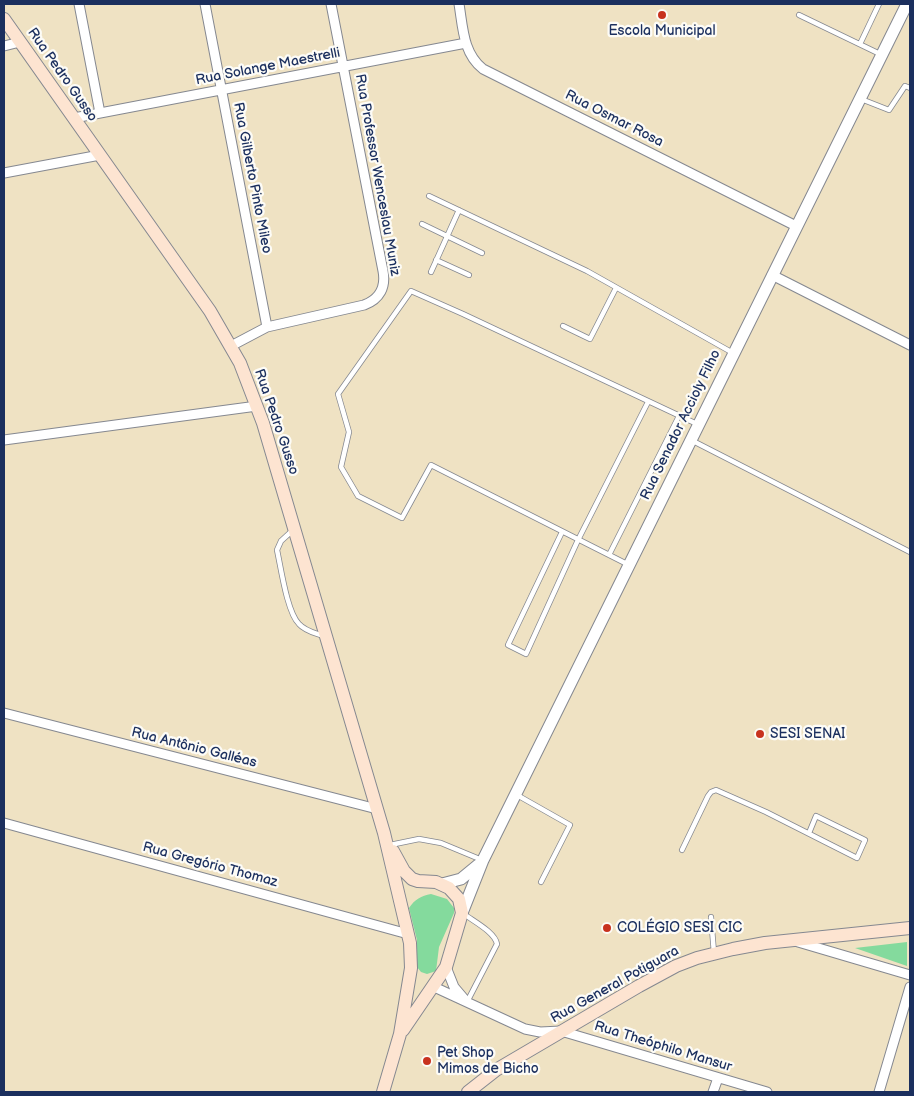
<!DOCTYPE html>
<meta charset="utf-8">
<style>
body{margin:0}
#map{position:relative;width:914px;height:1096px;overflow:hidden;background:#efe2c3;font-family:"Balsamiq Sans",sans-serif}
canvas{display:block}
.frame{position:absolute;inset:0;border:5px solid #1b2f5e;pointer-events:none}
</style>
<div id="map">
<canvas width="914" height="1096"></canvas>
<div class="frame"></div>
</div>
<script>
const g = document.querySelector('canvas').getContext('2d');
g.lineJoin = 'round';
function paint(path, color) {
  g.fillStyle = color;
  g.fill(path, 'evenodd');
}
function trace(path, color, width, dash) {
  g.strokeStyle = color;
  g.lineWidth = width;
  g.lineCap = dash ? 'butt' : 'round';
  g.setLineDash(dash || []);
  g.stroke(path);
}
function write(font, color, halo, rows, align = 'center') {
  g.font = font + ' "Balsamiq Sans",sans-serif';
  g.lineWidth = 4.5;
  g.setLineDash([]);
  g.textBaseline = 'middle';
  g.strokeStyle = halo;
  g.fillStyle = color;
  for (const [text, x, y, turn = 0] of rows) {
    g.save();
    g.translate(x, y);
    g.rotate((+turn || 0) * Math.PI / 180);
    g.textAlign = isNaN(turn) ? turn : align;
    if (halo) g.strokeText(text, 0, 0);
    g.fillText(text, 0, 0);
    g.restore();
  }
}
paint(new Path2D(`
 M431,894L447,899L454,908V913L439,947L436,971L427,974L421,972L417,967V940L409,908C415,899 421,896 431,894Z
 M907,942V966L855,948Z`), '#84da9d');
const service = new Path2D(`
 M799,15L880,54
 M860,44L879,4
 M861,99L889,110L905,86L910,88
 M429,196L587,271L733,353
 M422,224L482,253
 M436,260L469,275
 M431,272L459,210
 M563,326L590,339L616,288
 M691,440L910,552
 M293,530L281,541L277,550C281,568 287,612 299,624C305,631 315,633 323,636
 M562,532L508,645L526,654L578,540L648,402
 M609,555L679,416
 M629,565L431,465L402,518L358,496L341,467L349,432L338,394L411,291L463,314L697,424
 M517,795L570,825L541,882
 M390,845L419,839L441,843L482,860
 M682,850L708,796L711,792L716,790L766,812L857,858L865,840L816,816L809,833
 M464,914C473,921 495,932 497,944L467,1002
 M711,917L714,953`);
const minor = new Path2D(`
 M79,4L100,113
 M205,4L267,327
 M459,4C463,28 463,53 483,69L796,226
 M4,46L20,42
 M74,118L466,43
 M4,173L100,155
 M772,275L910,345
 M231,346L267,327L364,305C380,299 386,287 383,271L331,4
 M4,440L257,406
 M4,713L377,809
 M4,823L408,934
 M798,942L910,975
 M446,967L454,987L465,1000
 M432,986L525,1029L540,1032L561,1031L767,1092
 M713,1092L718,1078
 M879,1092L910,987`);
const tertiary = new Path2D(`
 M442,884L461,879L478,865
 M462,913L483,860L907,4`);
const secondary = new Path2D(`
 M4,19L210,311L240,363L263,423L384,833L410,943L411,968L400,1034L383,1092
 M393,851L404,871L412,879L418,881L436,882L449,888L459,899L462,913L446,967L403,1030
 M468,1092L496,1070L639,986L676,966L697,958L733,949L765,943L910,928`);
trace(service, '#858890', 6);
trace(minor, '#858890', 11);
trace(tertiary, '#858890', 13);
trace(secondary, '#858890', 14);
trace(service, '#fff', 4.5);
trace(minor, '#fff', 9);
trace(tertiary, '#fff', 11);
trace(secondary, '#fde4d1', 12);
for (const [x, y, r, color] of [
 [662,15,5,"#c8321e"],
 [760,734,5,"#c8321e"],
 [607,928,5,"#c8321e"],
 [427,1061,5,"#c8321e"]
]) {
  const dot = new Path2D();
  dot.arc(x, y, r, 0, 2 * Math.PI);
  g.fillStyle = color;
  g.fill(dot);
  trace(dot, '#fdfcf7', 2);
}
write('14px', '#1b2f5e', '#fdfcf7', [
 ["Escola Municipal",662,31,"center"],
 ["SESI SENAI",770,734],
 ["COLÉGIO SESI CIC",617,928],
 ["Pet Shop",437,1053],
 ["Mimos de Bicho",437,1069]
], 'left');
write('14px', '#1b2f5e', '#fdfcf7', [
 ["Rua Solange Maestrelli",268,67,-11],
 ["Rua Pedro Gusso",62,75,55],
 ["Rua Osmar Rosa",614,119,27],
 ["Rua Professor Wenceslau Muniz",377,175,80],
 ["Rua Gilberto Pinto Mileo",252,178,79],
 ["Rua Pedro Gusso",276,422,71],
 ["Rua Senador Accioly Filho",681,425,-64],
 ["Rua Antônio Galléas",194,748,14],
 ["Rua Gregório Thomaz",210,865,15],
 ["Rua General Potiguara",615,985,-29],
 ["Rua Theóphilo Mansur",663,1047,17]
]);
</script>
